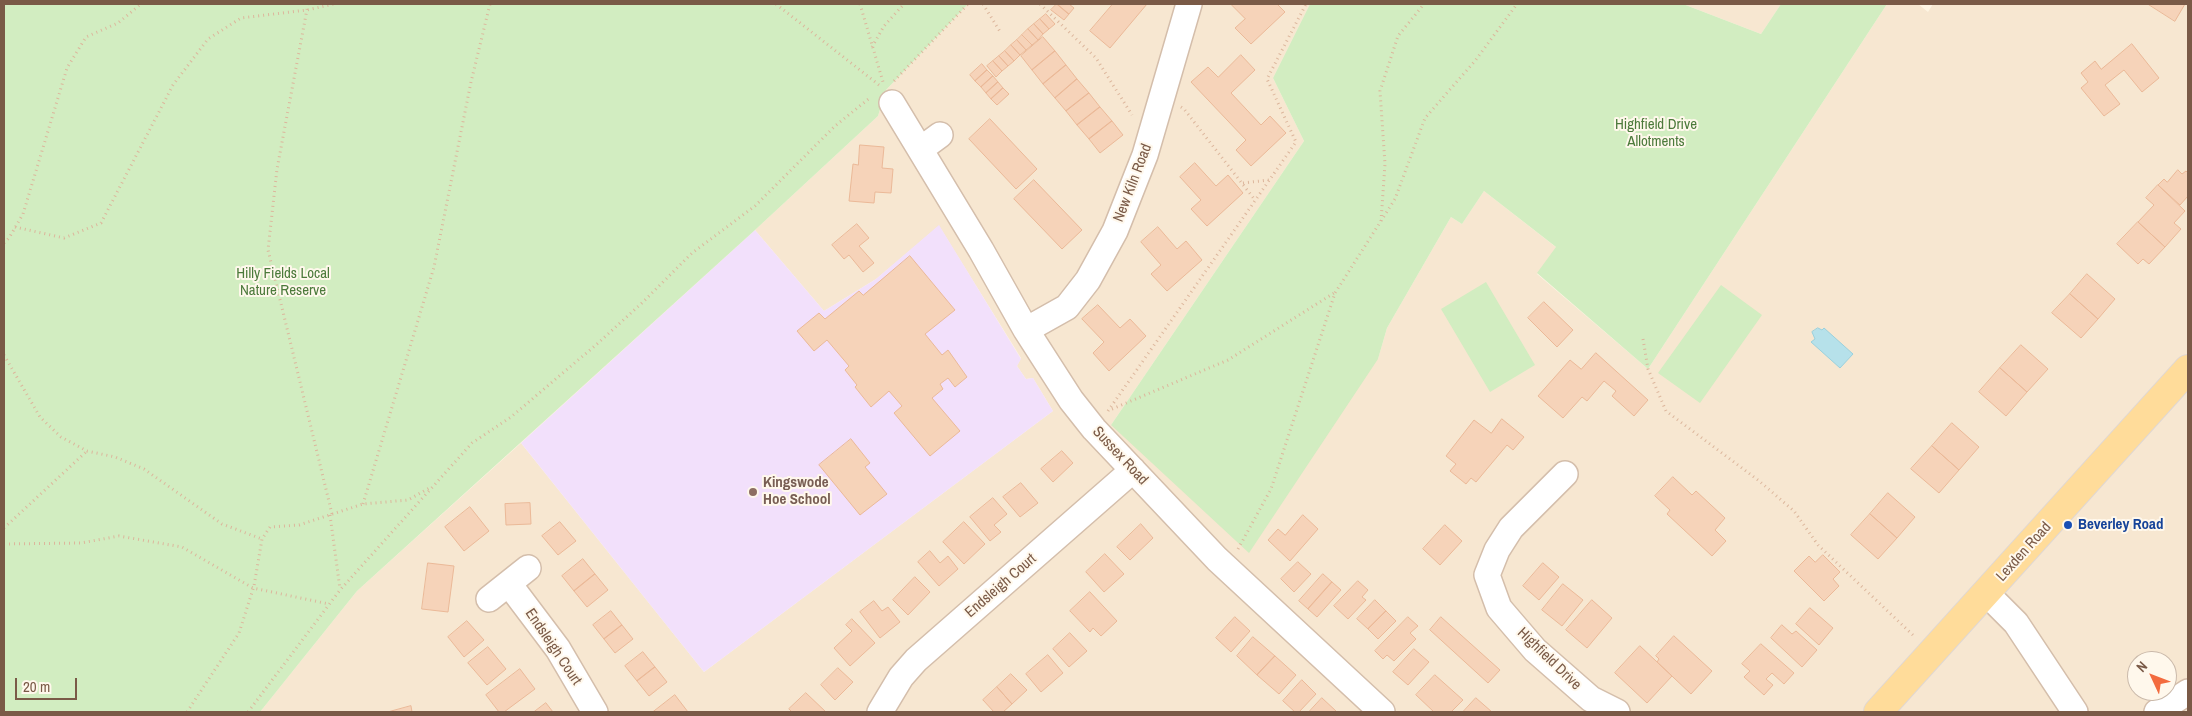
<!DOCTYPE html>
<style>
body{margin:0}
#map{position:relative;width:2192px;height:716px;overflow:hidden;background:#fef5e4;font-family:"Archivo Narrow",sans-serif}
canvas{display:block}
.frame{position:absolute;inset:0;border:5px solid #7a5a47;pointer-events:none}
.north{position:absolute;left:2127px;top:651px;width:50px;height:50px;box-sizing:border-box;background:#fff8ec;border:1px solid #cab9aa;border-radius:50%;rotate:313deg;font-size:14px;font-weight:700;line-height:20px;text-align:center;color:#7a5a47}
.north::after{content:'';display:block;margin:auto;width:18px;height:22px;background:#f36b3e;clip-path:polygon(50% 0,100% 100%,50% 72%,0 100%)}
.scale{position:absolute;left:15px;top:678px;width:62px;height:22px;box-sizing:border-box;border:2px solid #7a5a47;border-top:0;padding-left:6px;font-size:15px;line-height:18px;white-space:nowrap;color:#7a5a47;-webkit-text-stroke:4px #fff8ec;paint-order:stroke}
</style>
<div id="map">
<canvas width="2192" height="716"></canvas>
<div class="frame"></div>
<div class="north">N</div>
<div class="scale">20 m</div>
</div>
<script>
const g = document.querySelector('canvas').getContext('2d');
g.lineJoin = 'round';
function paint(path, color) {
  g.fillStyle = color;
  g.fill(path, 'evenodd');
}
function trace(path, color, width, dash) {
  g.strokeStyle = color;
  g.lineWidth = width;
  g.lineCap = dash ? 'butt' : 'round';
  g.setLineDash(dash || []);
  g.stroke(path);
}
function write(font, color, halo, rows, align = 'center') {
  g.font = font + ' "Archivo Narrow",sans-serif';
  g.lineWidth = 4;
  g.setLineDash([]);
  g.textBaseline = 'middle';
  g.strokeStyle = halo;
  g.fillStyle = color;
  for (const [text, x, y, turn = 0] of rows) {
    g.save();
    g.translate(x, y);
    g.rotate((+turn || 0) * Math.PI / 180);
    g.textAlign = isNaN(turn) ? turn : align;
    if (halo) g.strokeText(text, 0, 0);
    g.fillText(text, 0, 0);
    g.restore();
  }
}
paint(new Path2D(`
 M968,4H1310L1273,78L1304,141L1111,425L1378,359L1387,328L1451,217L1462,224L1484,191L1557,248L1537,274L1648,369L1887,4H1918L1928,12L1933,4H2188V712H260L357,591L521,443L704,672L1053,411L1033,378L1026,379L1017,366L1021,358L939,226L876,279L824,311L755,230L878,116L886,90ZM2137,661H2167V691H2137Z
 M1683,4H1781L1761,34Z`), '#f7e7d1');
paint(new Path2D(`
 M939,225L1021,359L1017,366L1026,379L1033,378L1053,411L704,672L521,443L755,230L824,311L876,279Z`), '#f2e0fb');
paint(new Path2D(`
 M4,4H968L886,90L878,116L755,230L357,591L260,712H4Z
 M1310,4H1683L1761,34L1781,4H1887L1648,369L1537,273L1556,247L1484,191L1462,224L1451,217L1387,328L1378,359L1249,553L1111,425L1304,141L1273,78Z
 M1486,282L1535,365L1490,392L1441,309Z
 M1721,285L1762,315L1700,403L1658,373Z`), '#d2edc1');
const water = new Path2D(`
 M1818,328L1822,330L1824,328L1853,354L1840,368L1811,342L1815,339L1812,332Z`);
paint(water, '#b6e1ea');
trace(water, '#9bd1dd', 1);
const building = new Path2D(`
 M1057,4H1069L1074,8L1069,14Z
 M1057,4L1069,14L1064,20L1051,10Z
 M1113,4H1147L1110,48L1090,31Z
 M1231,4H1277L1285,12L1251,44L1235,28L1245,19Z
 M2148,4H2185L2175,21Z
 M1046,14L1055,24L1049,29L1040,19Z
 M1040,19L1049,29L1043,34L1034,24Z
 M1034,24L1043,34L1038,40L1028,29Z
 M1028,29L1038,40L1032,45L1022,35Z
 M1022,35L1032,45L1026,50L1017,40Z
 M1043,37L1055,51L1032,70L1021,56Z
 M1017,40L1026,50L1020,55L1011,45Z
 M2132,44L2159,78L2142,92L2124,70L2105,85L2120,104L2104,116L2081,88L2088,82L2081,73L2095,61L2101,69Z
 M1011,45L1020,55L1014,61L1005,51Z
 M1005,51L1014,61L1008,66L999,56Z
 M1055,51L1066,65L1043,84L1032,70Z
 M1241,55L1255,70L1231,93L1261,125L1270,116L1286,133L1251,166L1236,150L1246,140L1191,82L1208,67L1218,77Z
 M999,56L1008,66L1002,71L993,61Z
 M993,61L1002,71L996,77L987,66Z
 M982,64L987,70L975,81L970,75Z
 M1066,65L1077,79L1055,98L1043,84Z
 M987,70L993,76L981,87L975,81Z
 M993,76L998,82L986,93L981,87Z
 M1077,79L1089,93L1066,111L1055,98Z
 M998,82L1003,88L991,99L986,93Z
 M1003,88L1009,94L997,105L991,99Z
 M1089,93L1100,107L1077,125L1066,111Z
 M1100,107L1112,121L1089,139L1077,125Z
 M990,119L1037,169L1016,189L969,139Z
 M1112,121L1123,135L1100,153L1089,139Z
 M860,145L884,147L882,168L893,169L891,193L875,192L874,203L849,201L853,164L858,165Z
 M1195,163L1216,186L1228,175L1243,193L1207,226L1191,209L1201,200L1180,177Z
 M2178,170L2182,174L2186,171L2188,173V196L2180,205L2158,185L2164,179L2167,182Z
 M1034,180L1082,230L1062,249L1014,199Z
 M2158,185L2185,211L2174,223L2181,229L2165,247L2138,222L2154,205L2146,198Z
 M2138,222L2165,247L2149,264L2143,259L2138,264L2117,244Z
 M857,224L869,238L859,246L874,263L863,272L849,255L844,259L832,245Z
 M1158,227L1177,249L1186,241L1202,260L1167,291L1151,274L1161,265L1141,242Z
 M910,256L955,310L925,334L942,355L948,350L967,377L955,387L948,378L940,384L943,389L932,398L960,431L930,456L894,413L902,406L889,391L871,407L855,387L857,385L845,370L849,366L827,340L814,351L797,331L819,313L825,319L859,291L863,295Z
 M2087,274L2115,299L2098,319L2070,294Z
 M2070,294L2098,319L2081,338L2052,313Z
 M1544,302L1573,330L1557,347L1528,318Z
 M1098,305L1120,328L1130,319L1146,336L1109,371L1093,353L1104,342L1082,319Z
 M2021,345L2048,369L2027,392L2000,368Z
 M1596,353L1648,400L1634,416L1612,396L1616,391L1604,381L1587,401L1582,397L1563,418L1538,396L1570,360L1581,369Z
 M2000,368L2027,392L2006,416L1979,392Z
 M1502,419L1524,437L1513,450L1507,445L1476,482L1471,478L1466,484L1450,471L1456,464L1446,456L1474,420L1491,433Z
 M1952,423L1979,447L1959,470L1932,446Z
 M851,439L870,463L865,467L887,494L860,515L819,465Z
 M1932,446L1959,470L1939,493L1911,469Z
 M1062,451L1073,463L1053,482L1041,469Z
 M1673,477L1692,495L1696,491L1725,518L1715,530L1726,541L1712,556L1667,514L1670,510L1655,496Z
 M1021,483L1038,503L1020,517L1003,497Z
 M1888,493L1915,517L1897,538L1870,514Z
 M993,498L1007,514L994,525L1001,532L990,541L970,517Z
 M530,503L531,524L506,525L505,504Z
 M470,507L489,531L464,551L445,527Z
 M1870,514L1897,538L1878,559L1851,535Z
 M1303,515L1318,529L1290,561L1268,540L1278,529L1285,535Z
 M560,522L576,541L558,555L542,536Z
 M964,522L985,544L964,564L943,542Z
 M1141,524L1153,538L1130,560L1117,547Z
 M1445,525L1462,541L1440,565L1423,549Z
 M930,551L940,563L948,556L958,569L939,586L918,562Z
 M1105,554L1124,574L1104,592L1086,572Z
 M1823,555L1840,572L1833,579L1839,586L1824,601L1794,571L1809,556L1815,562Z
 M583,559L595,574L574,591L562,576Z
 M1298,562L1311,574L1294,592L1281,579Z
 M428,563L454,566L448,612L422,609Z
 M1543,563L1559,577L1539,600L1523,586Z
 M595,574L608,590L587,607L574,591Z
 M1323,574L1332,582L1308,609L1299,601Z
 M915,577L930,592L908,615L893,600Z
 M1358,581L1368,590L1362,597L1366,600L1348,619L1334,606Z
 M1332,582L1341,590L1317,617L1308,609Z
 M1563,584L1583,600L1562,626L1542,610Z
 M1090,592L1117,621L1101,636L1093,628L1090,632L1070,611Z
 M1375,600L1386,611L1368,629L1357,619Z
 M1592,600L1612,618L1587,648L1566,630Z
 M874,601L882,611L888,607L900,622L880,638L860,612Z
 M1810,608L1833,628L1819,645L1796,624Z
 M611,611L622,625L604,639L593,625Z
 M1386,611L1396,621L1378,639L1368,629Z
 M1235,617L1250,631L1231,652L1216,638Z
 M1408,617L1418,626L1410,633L1416,639L1394,661L1387,655L1383,659L1375,651Z
 M1441,617L1500,670L1488,683L1430,630Z
 M852,619L875,643L850,666L834,648L852,631L846,625Z
 M467,621L484,640L464,657L448,637Z
 M622,625L633,639L615,653L604,639Z
 M1782,625L1792,634L1796,631L1817,650L1802,667L1771,638Z
 M1070,633L1087,651L1069,667L1053,649Z
 M1674,636L1712,671L1691,694L1657,662L1659,659L1656,656Z
 M1253,637L1275,656L1257,675L1237,656Z
 M1761,644L1794,673L1784,684L1772,673L1766,679L1773,685L1764,695L1744,677L1750,671L1742,664Z
 M1640,646L1672,676L1647,703L1615,673Z
 M488,647L506,669L487,685L468,663Z
 M1414,649L1429,662L1408,685L1393,672Z
 M643,652L655,667L637,681L625,666Z
 M1048,655L1063,673L1041,692L1026,674Z
 M1275,656L1296,675L1279,694L1257,675Z
 M655,667L667,682L649,696L637,681Z
 M838,668L853,682L835,700L821,685Z
 M520,669L535,689L504,712H499L486,695Z
 M1011,674L1027,690L1012,704L997,687Z
 M1435,675L1463,700L1451,712H1434L1416,695Z
 M1302,680L1316,694L1299,712H1295L1283,701Z
 M997,687L1012,704L1003,712H994L983,700Z
 M806,693L826,712H792L789,709Z
 M675,695L688,712H653Z
 M1322,698L1336,711L1335,712H1309Z
 M1476,698L1492,712H1463Z
 M546,703L553,712H534Z
 M411,706L412,712H388Z`);
paint(building, '#f6d3b9');
trace(building, '#ebb998', 1);
const minor = new Path2D(`
 M892,103L981,250L1026,330L1071,400L1094,429L1217,559L1382,712
 M921,149L940,135
 M1026,330L1067,307L1088,280L1115,231L1145,155L1189,4
 M1565,474L1511,528L1497,550L1487,575L1499,608L1535,650L1591,699L1617,712
 M509,584L558,649L595,712
 M1987,594L2016,623L2075,712
 M489,599L528,568
 M880,712L901,677L916,660L1133,470
 M2157,712L2188,692`);
const major = new Path2D(`
 M1878,712L2188,369`);
trace(minor, '#d4beab', 28);
trace(major, '#dfd7d3', 30);
trace(new Path2D(`
 M308,4L277,169L268,250L332,514
 M776,4L879,85
 M860,4L883,82
 M983,4L1001,33
 M1040,4L1096,58L1132,115
 M872,47L884,26L904,4
 M894,81L968,4
 M1181,107L1184,109L1255,200
 M1243,183L1269,180
 M1381,221L1385,164L1380,91L1398,36L1424,4
 M15,227L64,238L101,223L173,85L208,39L241,18L307,10L334,4
 M4,243L9,238L23,214L67,68L86,37L118,23L141,4
 M1643,339L1648,369L1666,411L1758,480L1794,511L1818,545L1915,637
 M4,355L40,417L61,437L87,451L115,457L144,469L222,524L262,539
 M1112,409L1228,360L1334,293
 M1108,411L1296,142L1267,79L1306,4
 M363,504L434,267L471,82L490,4
 M330,515L340,589
 M4,528L87,451
 M4,544L81,543L119,536L182,547L253,588L329,604
 M1238,549L1271,489L1335,293L1395,199L1425,118L1475,61L1517,4
 M187,712L239,633L254,586L262,539L270,527L299,525L363,504L408,500L431,487
 M248,712L340,590L472,443L511,417L597,344L643,302L692,253L755,206L835,126L871,97`), '#dcb69c', 3, [1, 4]);
trace(minor, '#fff', 25);
trace(major, '#ffdc9a', 28);
for (const [x, y, r, color] of [
 [753,492,5,"#8d6e63"],
 [2068,525,5,"#1a4fb4"]
]) {
  const dot = new Path2D();
  dot.arc(x, y, r, 0, 2 * Math.PI);
  g.fillStyle = color;
  g.fill(dot);
  trace(dot, '#fff8ec', 2);
}
write('15px', '#4c7a3b', '#fff8ec', [
 ["Highfield Drive",1656,125],
 ["Allotments",1656,142],
 ["Hilly Fields Local",283,274],
 ["Nature Reserve",283,291]
]);
write('15px', '#7a5a47', '#fff8ec', [
 ["New Kiln Road",1133,183,-69],
 ["Sussex Road",1120,456,47],
 ["Lexden Road",2024,552,-48],
 ["Endsleigh Court",1001,586,-41],
 ["Endsleigh Court",553,647,56],
 ["Highfield Drive",1549,659,44]
]);
write('bold 15px', '#785e54', '#fff8ec', [
 ["Kingswode",763,483],
 ["Hoe School",763,500]
], 'left');
write('bold 15px', '#164399', '#fff8ec', [
 ["Beverley Road",2078,525]
], 'left');
</script>
